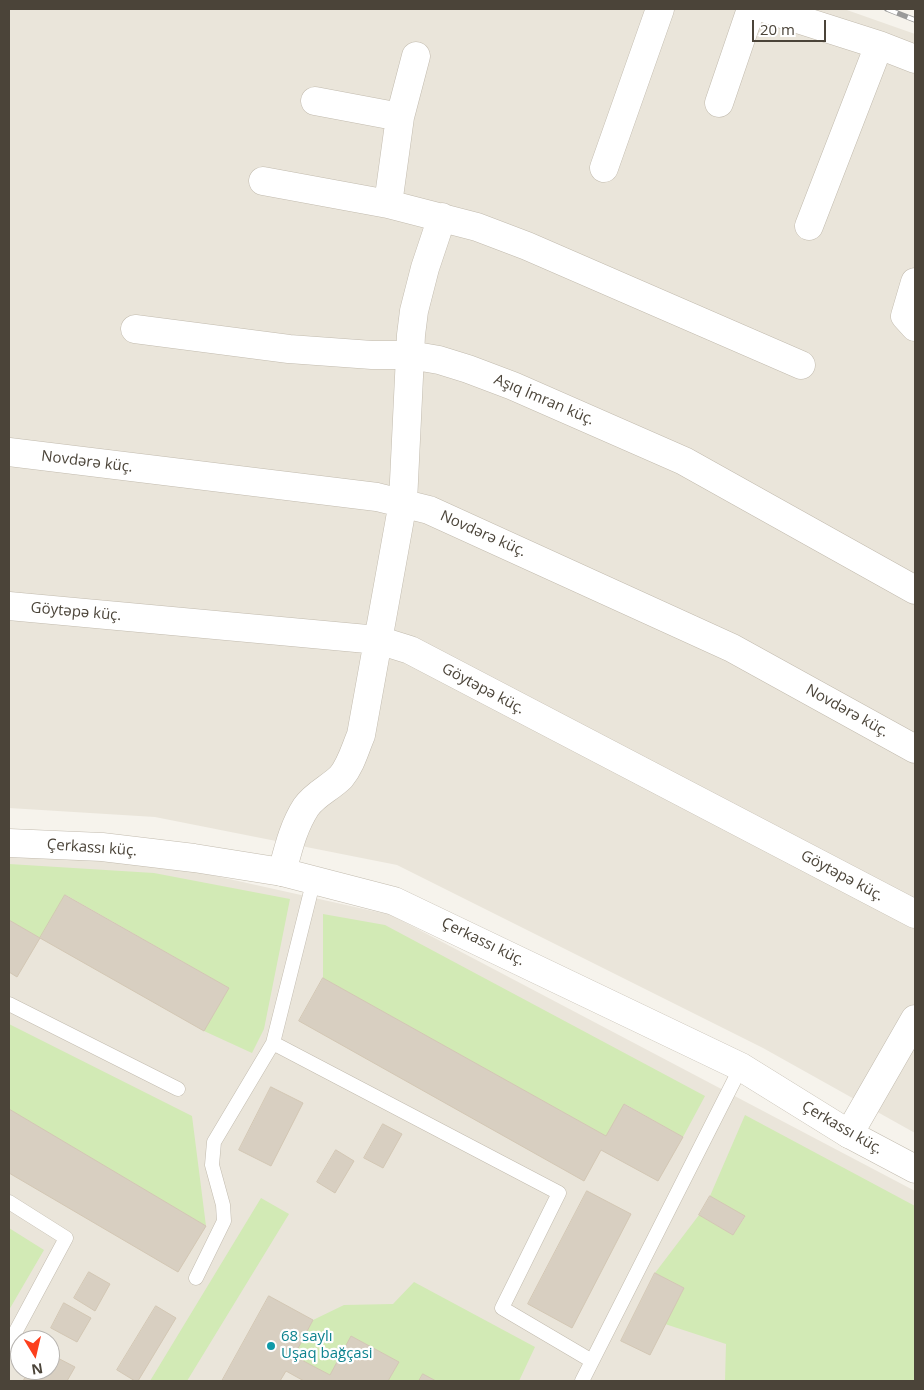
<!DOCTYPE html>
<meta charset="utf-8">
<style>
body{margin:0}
#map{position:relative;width:924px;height:1390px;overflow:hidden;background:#f6f3ec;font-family:"Open Sans",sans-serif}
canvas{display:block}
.frame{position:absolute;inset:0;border:10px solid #4b4439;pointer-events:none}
.north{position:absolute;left:10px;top:1330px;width:50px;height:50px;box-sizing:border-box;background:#fff;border:1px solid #b7b4b0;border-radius:50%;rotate:171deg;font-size:14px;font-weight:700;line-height:20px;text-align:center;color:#4b4439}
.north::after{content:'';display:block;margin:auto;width:18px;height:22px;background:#fc3f1d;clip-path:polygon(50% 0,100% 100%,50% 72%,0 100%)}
.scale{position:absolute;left:752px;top:20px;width:74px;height:22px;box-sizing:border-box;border:2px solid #4b4439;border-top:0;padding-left:6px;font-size:15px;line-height:18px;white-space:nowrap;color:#4b4439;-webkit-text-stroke:4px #fff;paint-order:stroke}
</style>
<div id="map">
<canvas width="924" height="1390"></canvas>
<div class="frame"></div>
<div class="north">N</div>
<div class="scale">20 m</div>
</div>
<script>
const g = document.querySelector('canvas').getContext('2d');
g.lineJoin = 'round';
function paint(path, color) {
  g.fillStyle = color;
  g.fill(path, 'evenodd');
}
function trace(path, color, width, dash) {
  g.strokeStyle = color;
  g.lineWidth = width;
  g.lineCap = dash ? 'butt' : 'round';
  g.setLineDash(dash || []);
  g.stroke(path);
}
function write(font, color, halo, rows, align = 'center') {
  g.font = font + ' "Open Sans",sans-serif';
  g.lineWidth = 4.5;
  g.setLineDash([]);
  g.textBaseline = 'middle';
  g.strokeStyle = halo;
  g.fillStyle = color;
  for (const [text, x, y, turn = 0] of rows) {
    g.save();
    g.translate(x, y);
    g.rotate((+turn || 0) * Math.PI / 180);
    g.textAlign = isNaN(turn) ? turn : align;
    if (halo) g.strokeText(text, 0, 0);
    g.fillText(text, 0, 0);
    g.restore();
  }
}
paint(new Path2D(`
 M9,9H844L915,34V1133L763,1048L397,865L155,817L9,808Z
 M9,855L157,863L391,915L915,1191V1381H9ZM20,1340H50V1370H20Z`), '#eae5da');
paint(new Path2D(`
 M9,864L154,873L290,899L264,1029L252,1053L204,1031L229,988L66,895L40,938L9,920Z
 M323,914L385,925L705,1096L683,1137L625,1104L606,1136L323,978Z
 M9,1024L192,1116L206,1226L9,1109Z
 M745,1115L915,1206V1381H725L726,1344L665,1324L684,1288L655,1273L699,1215L733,1235L745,1217L710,1196Z
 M261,1198L289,1214L187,1381H150Z
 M9,1228L44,1250L9,1310Z
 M414,1282L535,1347L519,1381H436L423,1374L419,1381H388L399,1362L351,1336L330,1375L294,1356L313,1320L344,1305L393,1304Z`), '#d2eab5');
const building = new Path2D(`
 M65,895L229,988L204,1031L40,938Z
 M9,920L40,938L17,977L9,972Z
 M323,978L606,1136L624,1104L683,1137L658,1181L601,1150L584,1181L299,1021Z
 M271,1087L303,1103L271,1166L239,1150Z
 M9,1109L206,1226L178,1272L9,1173Z
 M383,1124L402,1134L383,1168L364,1158Z
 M336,1150L354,1161L335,1193L317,1182Z
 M587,1191L631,1214L572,1328L528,1304Z
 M710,1196L745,1216L733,1235L699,1215Z
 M89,1272L110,1284L95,1311L74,1298Z
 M655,1273L684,1288L650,1355L621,1341Z
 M269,1296L313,1320L294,1356L330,1375L351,1336L399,1362L388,1381H304L286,1371L280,1381H222Z
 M64,1303L91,1318L77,1342L51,1328Z
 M156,1306L176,1318L138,1381H135L117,1370Z
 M50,1354L75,1367L67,1381H23L29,1370H50Z
 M423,1374L436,1381H419Z`);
paint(building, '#d8cfc1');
trace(building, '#d3c7b4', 1);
const service = new Path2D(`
 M314,879L273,1043L559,1193L502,1308L592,1361
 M9,1004L178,1089
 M9,1202L66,1238L9,1344
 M196,1278L224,1221L223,1205L212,1165L214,1142L273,1043
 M582,1381L741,1067`);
const minor = new Path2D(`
 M766,9L879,45L915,59
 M315,101L400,117
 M719,103L751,9
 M604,168L660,9
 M263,181L388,204L477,227L527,246L801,365
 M388,204L400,117L416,56
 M809,226L879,45
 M915,282L905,316L915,327
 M135,329L289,349L372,355H410L439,360L468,369L513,386L684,461L915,590
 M9,452L377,497L429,510L732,648L915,749
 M9,606L378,640L410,650L915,914
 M282,872C288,850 293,827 306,807C315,794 330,788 341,777C351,765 355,749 361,735L403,502L411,335L414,311L425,268L442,217
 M849,1134L915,1019`);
const tertiary = new Path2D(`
 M9,843L102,847L194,858L282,872L394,901L741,1067L849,1134L915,1169`);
trace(service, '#c2bbae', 15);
trace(minor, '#c2bbae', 29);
trace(tertiary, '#c2bbae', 29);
trace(service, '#fff', 14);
trace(minor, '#fff', 28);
trace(tertiary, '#fff', 28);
const rail = new Path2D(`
 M887,9L915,20`);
trace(rail, '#9a9a9a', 5.5);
trace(rail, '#fff', 4, [11]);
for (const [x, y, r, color] of [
 [271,1346,5,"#0f9aa8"]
]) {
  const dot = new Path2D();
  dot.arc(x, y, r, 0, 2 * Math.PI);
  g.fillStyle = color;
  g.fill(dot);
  trace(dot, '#fff', 2);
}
write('15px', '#4b4439', '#fff', [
 ["Aşıq İmran küç.",544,400,23],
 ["Novdərə küç.",87,462,7],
 ["Novdərə küç.",483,534,24],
 ["Göytəpə küç.",76,612,5],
 ["Göytəpə küç.",483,689,28],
 ["Novdərə küç.",847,711,29],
 ["Çerkassı küç.",92,848,4],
 ["Göytəpə küç.",842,876,28],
 ["Çerkassı küç.",483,942,26],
 ["Çerkassı küç.",842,1128,30]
]);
write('15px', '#0d838f', '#fff', [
 ["68 saylı",281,1337],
 ["Uşaq bağçasi",281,1354]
], 'left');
</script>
